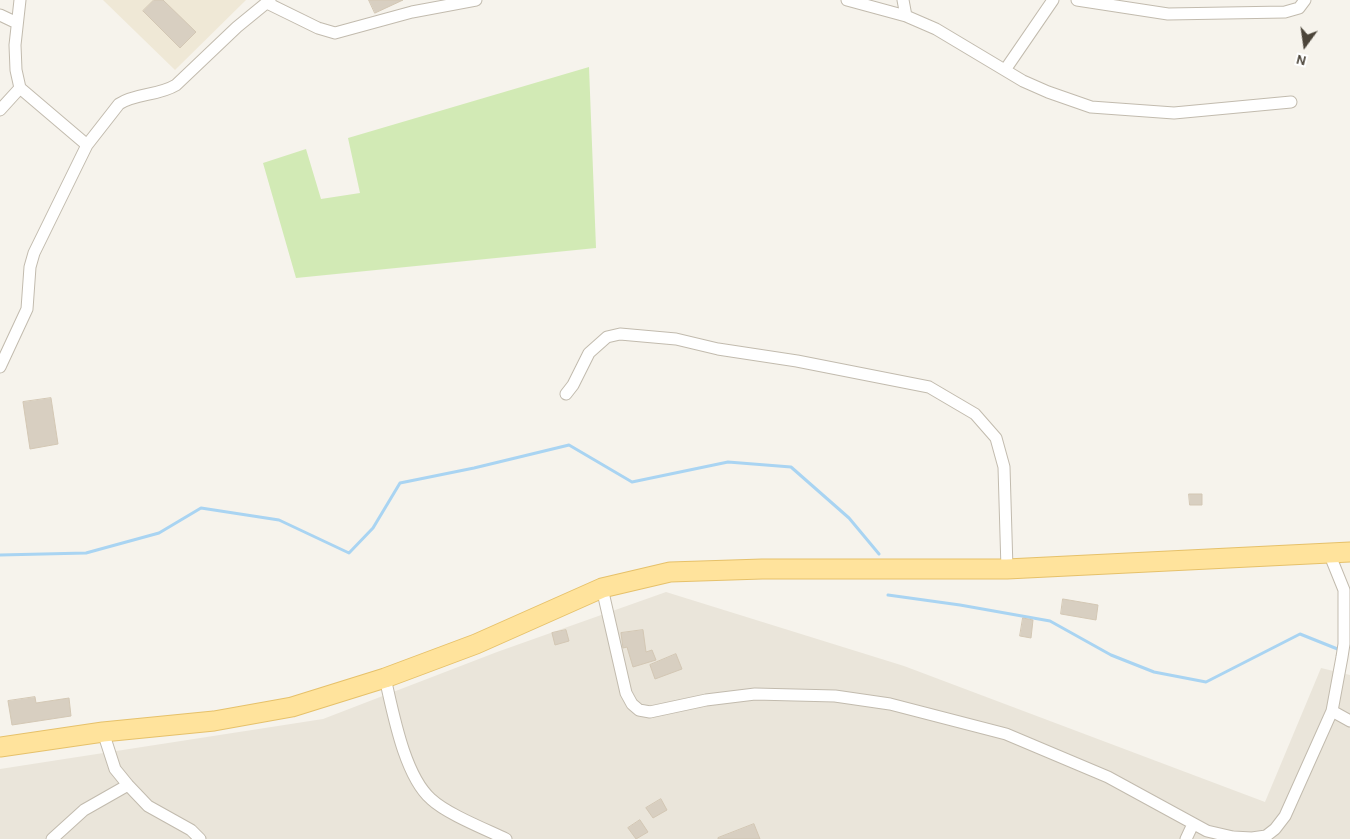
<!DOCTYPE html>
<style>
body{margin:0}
#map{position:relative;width:1350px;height:839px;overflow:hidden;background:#f6f3ec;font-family:Karla,sans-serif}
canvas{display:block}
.north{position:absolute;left:1280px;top:20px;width:50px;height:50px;-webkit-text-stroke:4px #fff;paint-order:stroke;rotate:194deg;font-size:14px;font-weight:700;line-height:20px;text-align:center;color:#4b4439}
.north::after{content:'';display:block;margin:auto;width:18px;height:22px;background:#4b4439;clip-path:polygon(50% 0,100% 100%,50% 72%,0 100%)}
</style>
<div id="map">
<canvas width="1350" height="839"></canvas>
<div class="north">N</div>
</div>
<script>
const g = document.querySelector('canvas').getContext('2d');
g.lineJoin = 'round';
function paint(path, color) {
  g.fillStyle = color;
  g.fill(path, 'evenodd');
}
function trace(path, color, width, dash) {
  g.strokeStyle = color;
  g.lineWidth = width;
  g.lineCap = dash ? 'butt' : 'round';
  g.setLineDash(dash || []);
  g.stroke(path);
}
paint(new Path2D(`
 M666,592L904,666L1265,802L1321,668L1350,675V839H0V769L323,719L497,652Z`), '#eae5da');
paint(new Path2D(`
 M103,0H246L175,70Z`), '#efe8d6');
paint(new Path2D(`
 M589,67L596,248L296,278L263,163L306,149L321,199L360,193L348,138Z`), '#d2eab5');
trace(new Path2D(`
 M0,555L86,553L159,533L201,508L279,520L349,553L373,528L400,483L474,468L569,445L632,482L728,462L791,467L849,518L879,554
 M888,595L960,605L1050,621L1111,655L1154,672L1206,682L1300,634L1340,650`), '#a9d4f2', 3);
const building = new Path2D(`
 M154,0H163L196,32L180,48L143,11Z
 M369,0H403L375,13Z
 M51,398L58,444L30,449L23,402Z
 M1189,494H1202V505H1190Z
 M1063,599L1098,605L1096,620L1061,614Z
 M1023,618L1033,620L1031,638L1020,636Z
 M566,630L569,641L555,645L552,633Z
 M643,630L646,652L652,650L656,660L633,667L627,647L623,648L621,633Z
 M676,654L682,669L655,679L650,665Z
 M35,697L36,703L69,698L71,716L12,725L8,701Z
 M661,799L667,810L653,818L646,808Z
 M640,820L648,832L636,839L628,828Z
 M754,824L760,839H718V838Z`);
paint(building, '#d8cfc1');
trace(building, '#d3c7b4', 1);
const minor = new Path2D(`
 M20,0L15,45L16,70L20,88L87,145
 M847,0L906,16L936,29L1023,81L1048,92L1091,107L1174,113L1291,102
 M903,0L906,16
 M1077,0L1168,14L1285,12L1299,8L1305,0
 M267,3L318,28L335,33L412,12L476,0
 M0,15L17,23
 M1005,70L1053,0
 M0,110L20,88
 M0,367L27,309L30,267L34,253L87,145L119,104C136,93 158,96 176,85L237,27L270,0
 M566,394L573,385L589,353L607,337L620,334L676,339L718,349L797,361L929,387L975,414L996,438L1004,467L1007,569
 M602,588L626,693L632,704L639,710L650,712L706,700L755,694L835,696L890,704L1006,734L1108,777L1207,831L1233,837L1252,838L1266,836L1275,829L1285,816L1332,711L1342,657L1344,644V590L1329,553
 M385,678C393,712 404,775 431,799C447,814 485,829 506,839
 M1332,711L1350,721
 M103,732L115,769L128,785L148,806L191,830L200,839
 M52,839L84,810L128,785
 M1186,839L1193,824`);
const primary = new Path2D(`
 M0,747L103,732L214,721L292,707L385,678L476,644L602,588L670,572L762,569H1007L1350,552`);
trace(minor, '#c2bbae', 13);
trace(primary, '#e6c16a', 21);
trace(minor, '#fff', 11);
trace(primary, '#ffe39c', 19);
</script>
